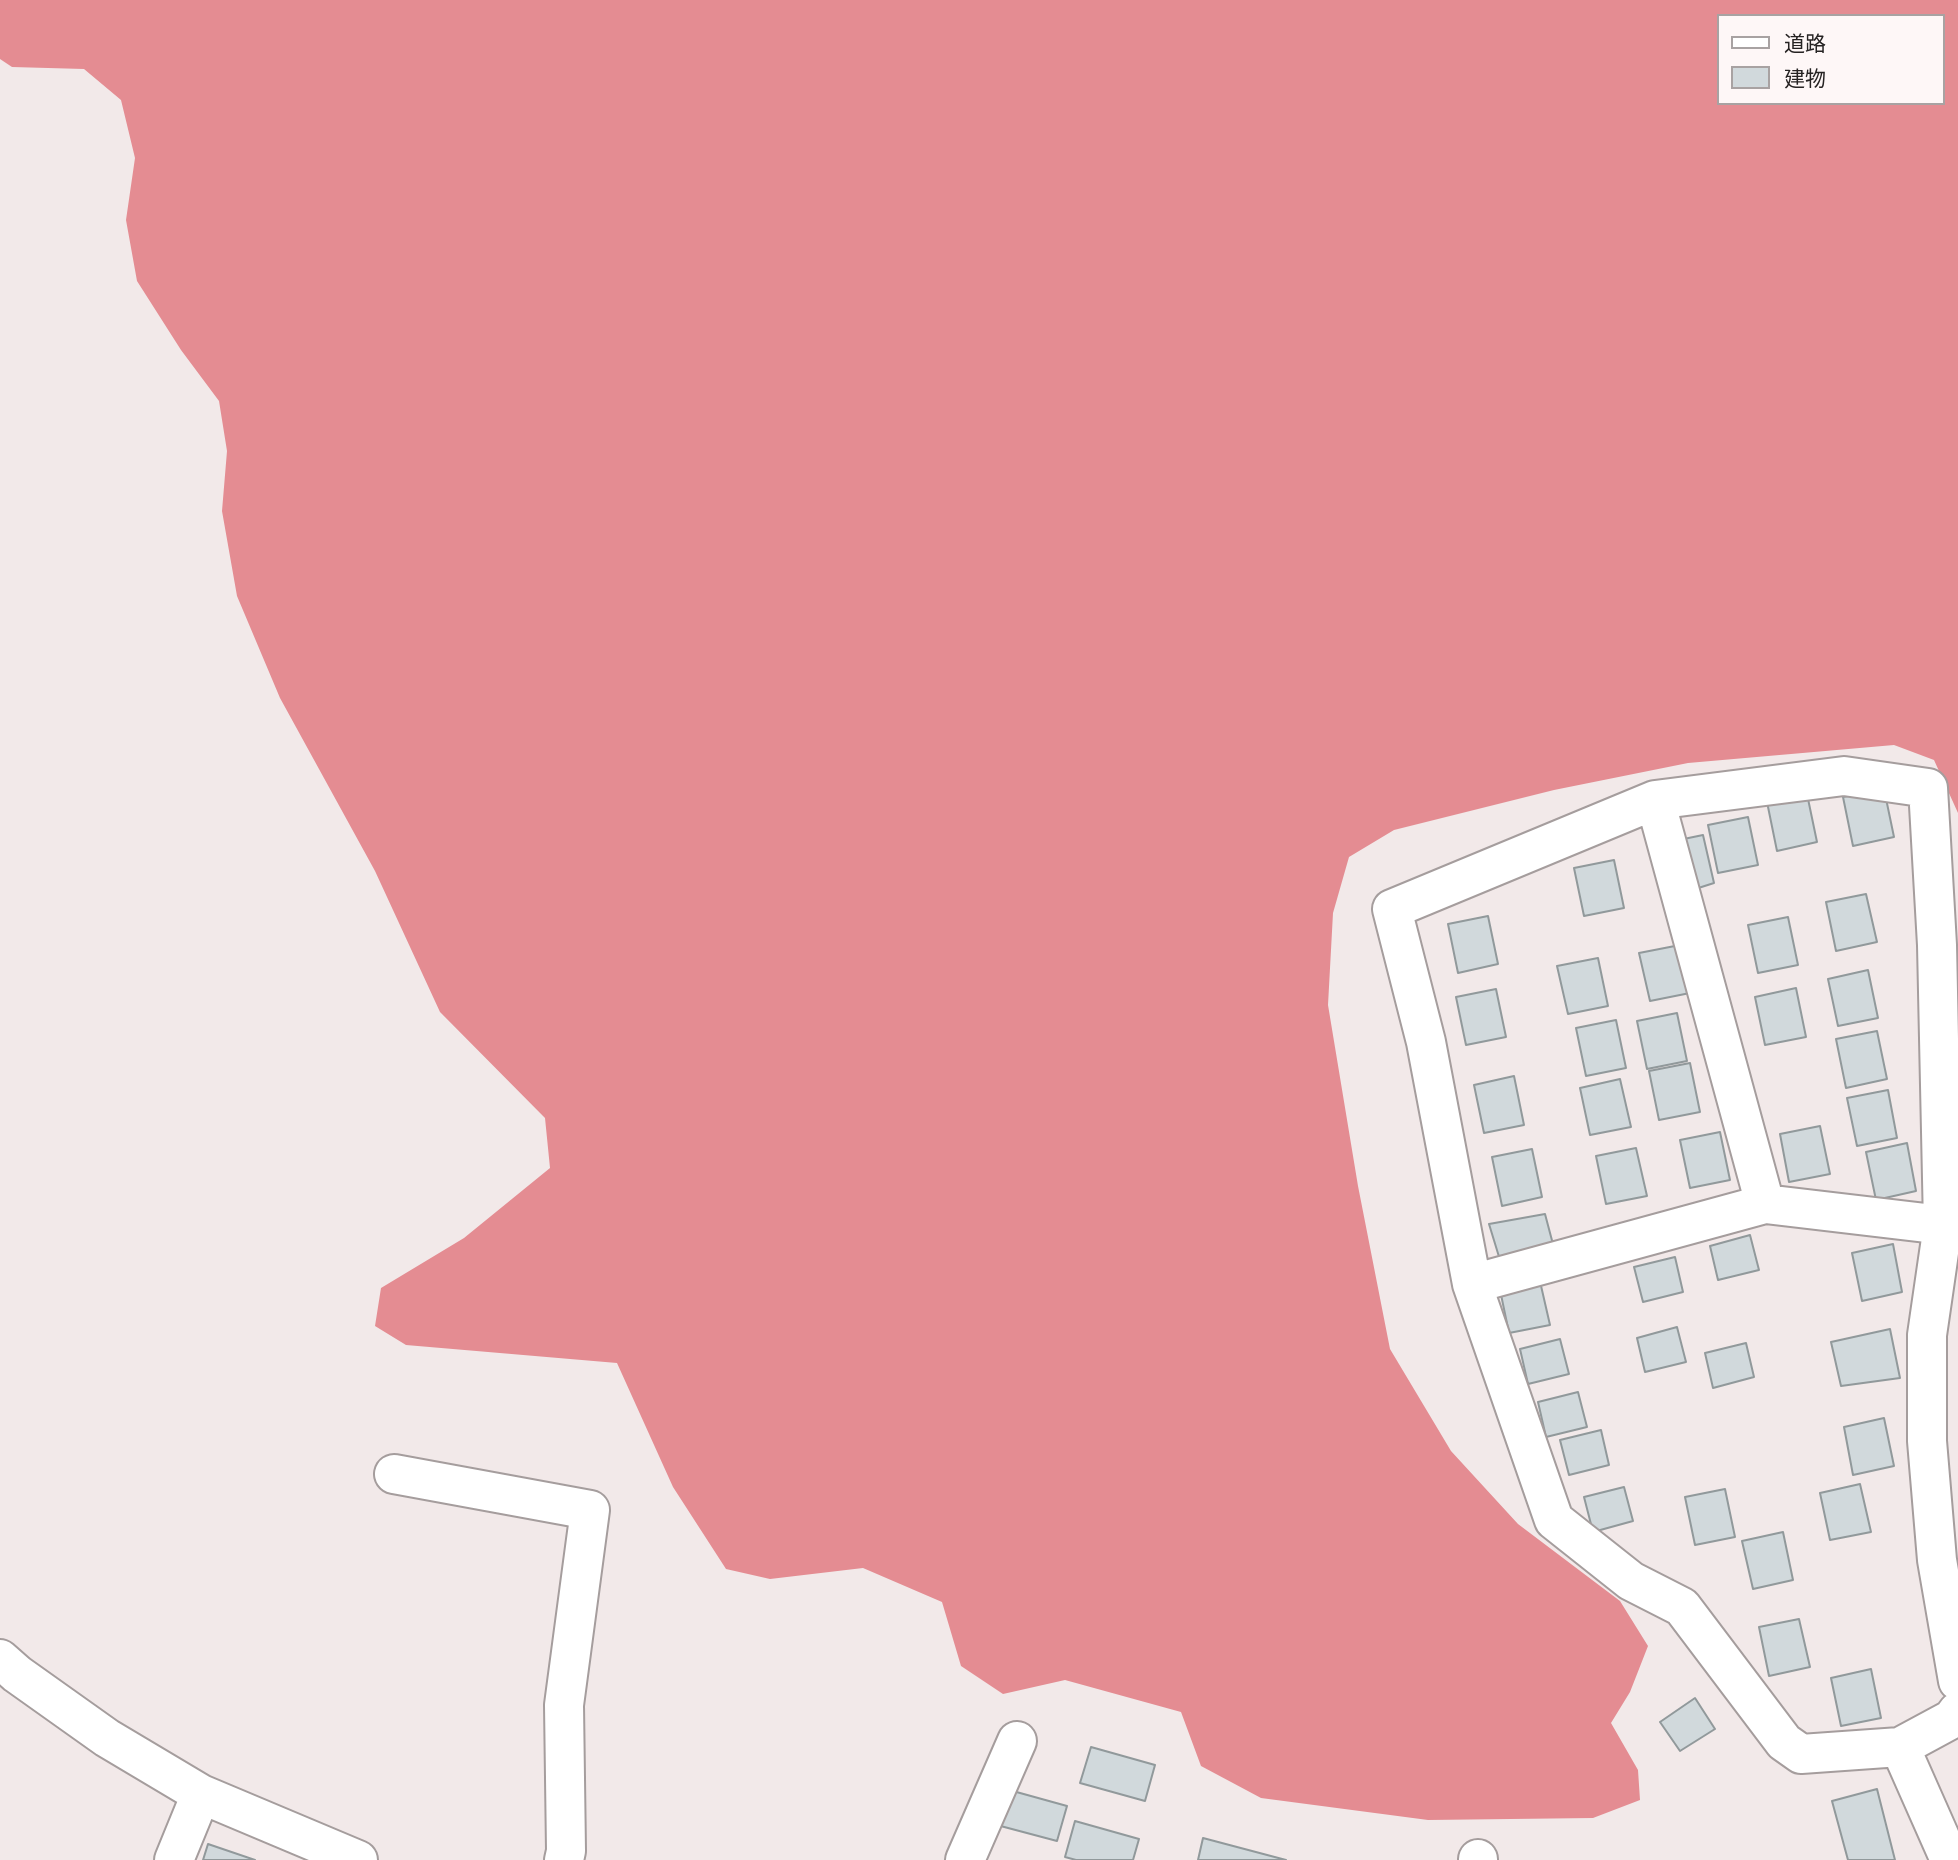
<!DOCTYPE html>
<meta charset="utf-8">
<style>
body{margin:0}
#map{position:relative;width:1958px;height:1860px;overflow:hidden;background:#f2e9e9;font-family:Jost,"Noto Sans JP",sans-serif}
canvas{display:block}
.legend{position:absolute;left:1717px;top:14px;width:228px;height:91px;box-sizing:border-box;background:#fef7f7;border:2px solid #a8a2a2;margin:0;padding:9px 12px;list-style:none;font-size:21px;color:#262323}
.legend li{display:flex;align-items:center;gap:14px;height:35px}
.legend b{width:35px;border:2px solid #a8a2a2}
</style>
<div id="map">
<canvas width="1958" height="1860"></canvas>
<ul class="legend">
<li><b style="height:9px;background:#fff"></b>道路</li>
<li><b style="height:19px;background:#d1d9dc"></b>建物</li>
</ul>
</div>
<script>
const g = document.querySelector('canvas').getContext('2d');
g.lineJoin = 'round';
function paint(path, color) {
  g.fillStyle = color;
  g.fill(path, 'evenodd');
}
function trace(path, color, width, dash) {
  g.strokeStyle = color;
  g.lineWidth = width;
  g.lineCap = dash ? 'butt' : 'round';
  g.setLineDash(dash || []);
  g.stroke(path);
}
paint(new Path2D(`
 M0,0H1958V813L1934,760L1894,745L1688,763L1554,790L1394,830L1349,857L1333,913L1328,1005L1358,1186L1390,1349L1451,1451L1518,1524L1620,1601L1648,1646L1630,1692L1611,1723L1638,1770L1640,1800L1593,1818L1428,1820L1261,1798L1201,1766L1181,1712L1065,1680L1003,1694L961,1666L942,1602L863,1568L770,1579L726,1569L673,1487L617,1363L406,1345L375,1326L381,1288L464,1238L550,1168L545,1118L440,1012L375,871L280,698L237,596L222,511L227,451L219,401L181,350L137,281L126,220L135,158L121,100L84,69L12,67L0,59ZM1718,16H1942V103H1718Z`), '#e48c92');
const building = new Path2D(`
 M1884,789L1894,837L1853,846L1843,797Z
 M1807,794L1817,842L1777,851L1767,802Z
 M1748,817L1758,865L1718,873L1708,825Z
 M1703,835L1714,883L1689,891L1674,841Z
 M1614,860L1624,908L1584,916L1574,868Z
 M1866,894L1877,942L1836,951L1826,902Z
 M1488,916L1498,964L1458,973L1448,924Z
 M1788,917L1798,965L1758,973L1748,925Z
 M1680,945L1690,993L1650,1001L1639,953Z
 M1598,958L1608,1006L1568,1014L1557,966Z
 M1868,970L1878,1018L1838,1026L1828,979Z
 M1796,988L1806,1037L1765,1045L1755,997Z
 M1496,989L1506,1037L1466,1045L1456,997Z
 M1677,1013L1687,1061L1647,1069L1637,1021Z
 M1616,1020L1626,1068L1586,1076L1576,1028Z
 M1877,1031L1887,1079L1846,1088L1836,1039Z
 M1690,1063L1700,1112L1659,1120L1649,1071Z
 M1514,1076L1524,1125L1484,1133L1474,1085Z
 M1620,1079L1631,1127L1590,1135L1580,1088Z
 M1888,1090L1897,1138L1857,1146L1847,1098Z
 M1820,1126L1830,1174L1789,1182L1780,1134Z
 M1720,1132L1730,1180L1690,1188L1680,1140Z
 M1907,1143L1916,1191L1876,1200L1866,1152Z
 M1636,1148L1647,1196L1606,1204L1596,1156Z
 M1532,1149L1542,1197L1502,1206L1492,1157Z
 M1545,1214L1554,1248L1500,1260L1489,1224Z
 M1750,1235L1759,1270L1718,1280L1710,1246Z
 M1893,1244L1902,1292L1862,1301L1852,1253Z
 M1675,1257L1683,1292L1643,1302L1634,1267Z
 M1539,1277L1550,1325L1509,1333L1499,1285Z
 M1677,1327L1686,1362L1645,1372L1637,1338Z
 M1890,1329L1900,1378L1841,1386L1831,1342Z
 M1560,1339L1569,1374L1528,1384L1520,1349Z
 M1746,1343L1754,1377L1713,1388L1705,1353Z
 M1578,1392L1587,1427L1546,1437L1538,1402Z
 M1884,1418L1894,1466L1853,1475L1844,1427Z
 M1601,1430L1609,1465L1569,1475L1560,1440Z
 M1860,1484L1871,1532L1830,1540L1820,1493Z
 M1624,1487L1633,1521L1593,1532L1584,1497Z
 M1725,1489L1735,1537L1695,1545L1685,1497Z
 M1783,1532L1793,1580L1753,1589L1742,1541Z
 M1799,1619L1810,1667L1769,1676L1759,1627Z
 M1871,1669L1881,1718L1841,1726L1831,1678Z
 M1695,1698L1715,1729L1680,1751L1660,1722Z
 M1091,1747L1155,1765L1145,1801L1080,1783Z
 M1002,1788L1067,1806L1057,1841L993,1824Z
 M1877,1789L1895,1860H1848L1832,1801Z
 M1075,1821L1139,1839L1133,1860H1076L1065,1857Z
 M1203,1838L1286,1860H1198Z
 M208,1844L255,1860H203Z`);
paint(building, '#d1d9dc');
trace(building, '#91999b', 2);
const minor = new Path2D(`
 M1655,800L1765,1204
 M1472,1284L1765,1204L1943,1225
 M394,1474L590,1510L564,1705L566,1851L564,1860
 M0,1659L17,1674L107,1738L201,1794L358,1860
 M1958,1681L1937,1560L1927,1441V1335L1943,1225L1937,945L1928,788L1844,776L1655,800L1392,909L1426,1042L1472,1284L1554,1520L1631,1581L1682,1607L1784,1742L1801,1754L1900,1747L1952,1719L1958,1711
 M1900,1747L1950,1860
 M174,1860L201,1794
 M965,1860L1017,1741
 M1478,1860V1859`);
trace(minor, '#a59d9d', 42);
trace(minor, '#fff', 38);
</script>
